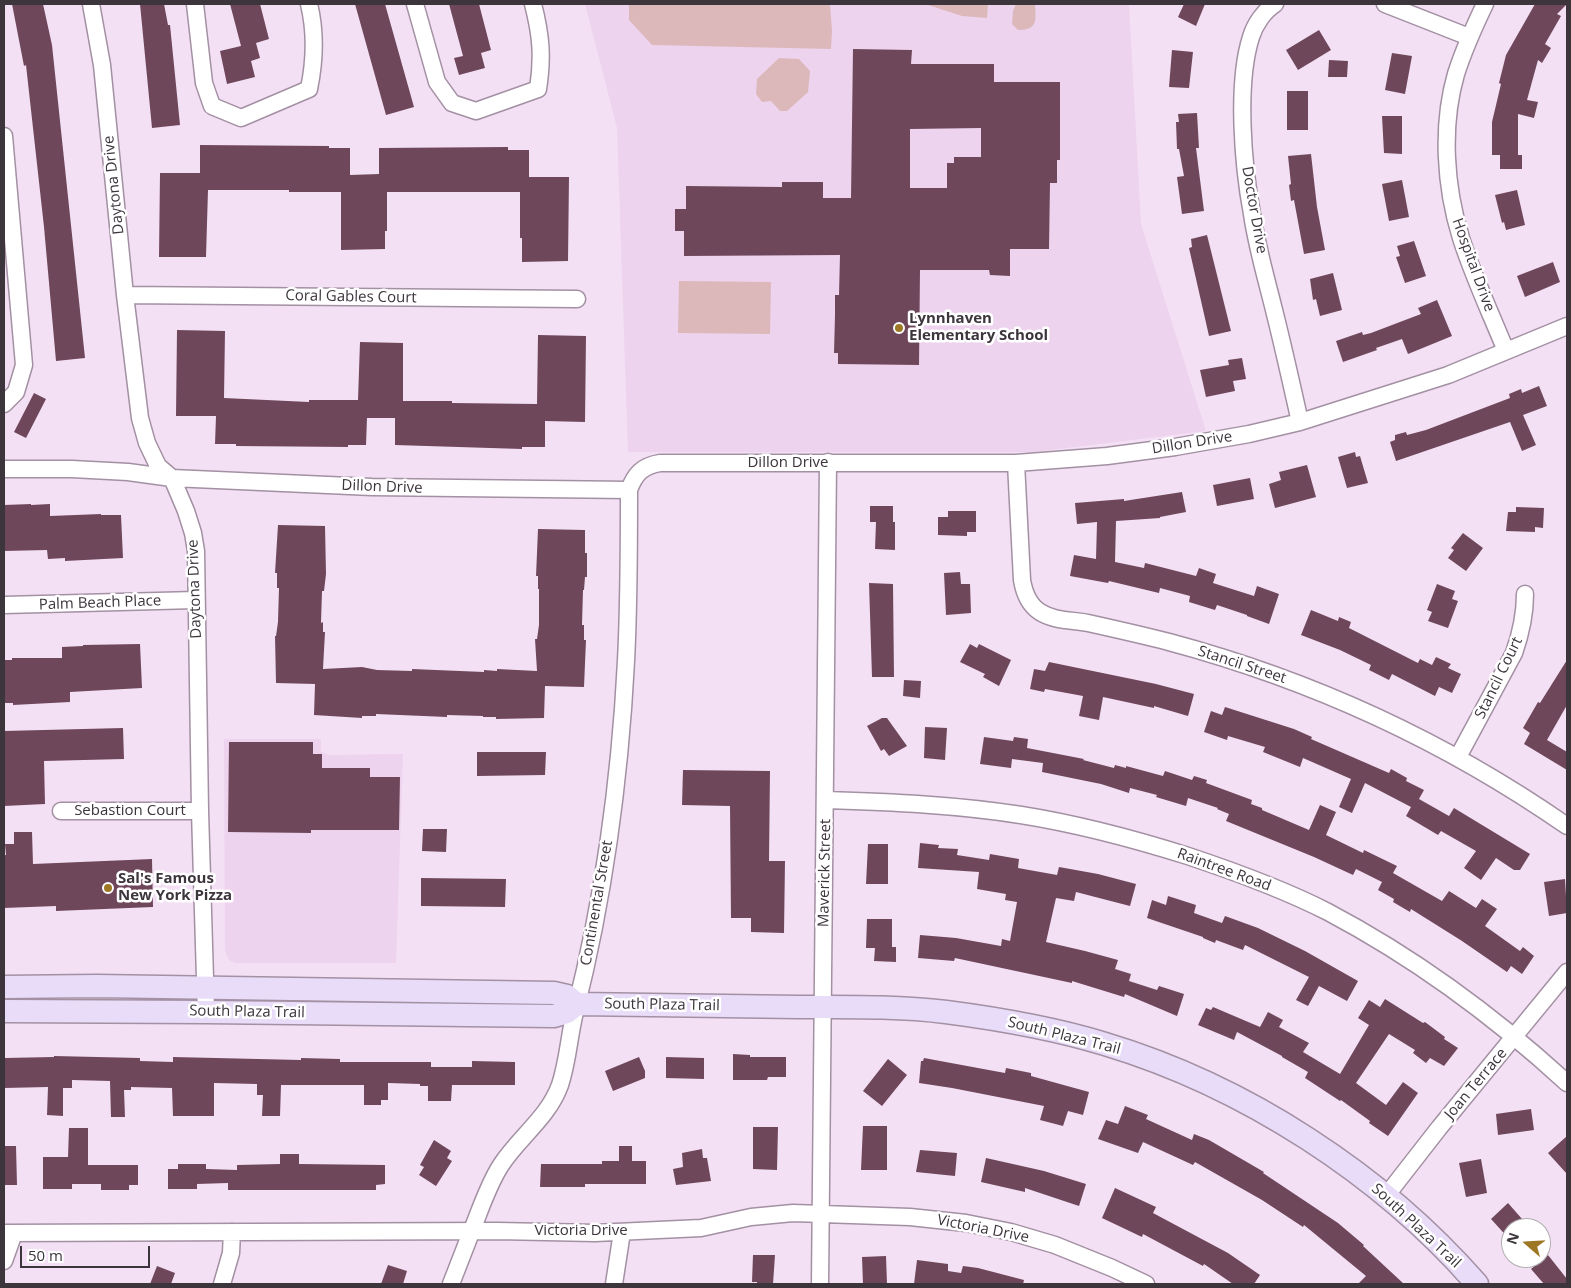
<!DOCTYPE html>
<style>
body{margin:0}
#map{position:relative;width:1571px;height:1288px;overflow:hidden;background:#f4e0f4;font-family:"Open Sans",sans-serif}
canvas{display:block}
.frame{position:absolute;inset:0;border:5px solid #3c353c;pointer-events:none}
.north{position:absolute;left:1501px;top:1218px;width:50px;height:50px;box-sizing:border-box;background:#fff;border:1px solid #b1aeb1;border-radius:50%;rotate:289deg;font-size:14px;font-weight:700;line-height:20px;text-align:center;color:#3c353c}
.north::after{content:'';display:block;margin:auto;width:18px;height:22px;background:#9d7724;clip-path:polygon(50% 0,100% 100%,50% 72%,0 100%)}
.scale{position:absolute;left:20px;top:1246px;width:130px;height:22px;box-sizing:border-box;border:2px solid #3c353c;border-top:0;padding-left:6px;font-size:15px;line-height:18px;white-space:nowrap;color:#3c353c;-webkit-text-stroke:4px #fff;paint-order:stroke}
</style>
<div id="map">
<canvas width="1571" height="1288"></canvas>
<div class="frame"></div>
<div class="north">N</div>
<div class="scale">50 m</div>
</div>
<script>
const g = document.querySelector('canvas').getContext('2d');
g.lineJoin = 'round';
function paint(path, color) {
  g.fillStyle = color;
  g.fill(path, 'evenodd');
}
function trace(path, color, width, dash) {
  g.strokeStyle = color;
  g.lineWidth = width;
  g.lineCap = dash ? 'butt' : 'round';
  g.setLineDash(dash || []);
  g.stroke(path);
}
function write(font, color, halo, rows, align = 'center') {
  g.font = font + ' "Open Sans",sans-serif';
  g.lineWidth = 5;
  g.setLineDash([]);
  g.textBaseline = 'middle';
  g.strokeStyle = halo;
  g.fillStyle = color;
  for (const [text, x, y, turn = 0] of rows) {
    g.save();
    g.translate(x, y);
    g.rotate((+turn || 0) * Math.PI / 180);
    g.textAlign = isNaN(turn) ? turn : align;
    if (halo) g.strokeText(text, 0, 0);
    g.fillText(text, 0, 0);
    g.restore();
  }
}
paint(new Path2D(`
 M585,4H1129L1141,224L1206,431L1034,452H628L617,128Z
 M224,739H321V752L329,755L403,754L396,963H235L229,960L225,951Z`), '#edd3ed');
paint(new Path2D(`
 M629,4H830L832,31L831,49L652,45L629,20Z
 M925,4H988L987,18L962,16Z
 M1016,4H1035C1036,20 1038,30 1018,30L1012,24L1013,11Z
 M779,58L799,59L810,71L808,92L787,111H780L771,101L762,102L756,94L757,79Z
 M679,281L771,282L770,334L678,333Z`), '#ddb8bb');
paint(new Path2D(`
 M12,4H43L52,45L85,358L56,361L44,227L26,65L24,66Z
 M140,4H164L168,25H170L180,125L152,128Z
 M230,4H260L269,39L256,43L260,58L251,61L255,77L227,84L220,51L241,46Z
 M355,4H385L414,107L386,115Z
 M449,4H479L491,50L481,53L485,68L459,75L454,58L463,56Z
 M1184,4H1205L1196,26L1178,17Z
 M1535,4H1567L1557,14L1561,16L1545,44L1551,48L1542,63L1538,60L1527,100L1538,102L1534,118L1518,114V155H1522V169H1500V155H1492V122L1501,84L1499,83L1506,55Z
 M1319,30L1331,50L1298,70L1286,50Z
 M853,49L912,50L911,64H994V82H1060V160H1057V183H1050L1049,249H1010V276L990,275L989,270H920L919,365L838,364V353H834L835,315V295H839L840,255L684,256V231H675V209H686V186L782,187V182H823V198H851ZM981,128V157H954V163H947V188H910V129Z
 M1172,50L1193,52L1189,88L1169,87Z
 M1392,53L1412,56L1405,94L1385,90Z
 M1329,60L1348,61L1347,77H1328Z
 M1287,91H1308V130H1287Z
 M1197,113L1199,148H1196L1204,211L1182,214L1177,177L1184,176L1179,149H1177L1176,122H1179L1178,114Z
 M1382,116H1402V154L1384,153Z
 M200,145L329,146V148H350V175L379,174V148L508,147V150H529V177H569L568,261L522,262V238H520V192H387V231H385V249L341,250V192H289V190H208L206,257H159L160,173H200Z
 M1311,154L1317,207L1325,250L1304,254L1294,200L1291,201L1289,185L1291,184L1288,156Z
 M1402,180L1409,217L1389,221L1382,184Z
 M1517,190L1525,225L1506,230L1504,222L1502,223L1495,195Z
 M1207,235L1231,331L1209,336L1189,248L1192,247L1191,239Z
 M1414,241L1426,276L1405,283L1396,257L1400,256L1397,246Z
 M1553,262L1560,282L1525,297L1517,276Z
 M1333,273L1342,310L1320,316L1316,299L1313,300L1310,279Z
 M1437,300L1452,336L1408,354L1402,339L1376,348L1377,350L1343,362L1336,341L1362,332L1363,335L1371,333L1421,314L1418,308Z
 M177,330L225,331L224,398L309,402V400H358L360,342L403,343V401H452V403L537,404L538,335L586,336L585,422L545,421V447H522V449L395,445V418H367L366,445H348V447L236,446V444H215L216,416H176Z
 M1242,358L1246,379L1233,381L1235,391L1206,397L1200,370L1229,365L1228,360Z
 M1539,386L1547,406L1523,415L1536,445L1522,451L1510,422L1396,461L1390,442L1395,440V435L1406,432L1407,435L1426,430L1510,398L1509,394L1521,389L1522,393Z
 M34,393L46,399L26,438L14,432Z
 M1355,452L1356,457L1360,456L1368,483L1347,488L1338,457Z
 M1307,465L1316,497L1275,508L1269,484L1281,480L1279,472Z
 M1250,478L1254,499L1217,506L1213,485Z
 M1182,492L1186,512L1160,517V518L1116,521L1115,562L1144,568L1145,563L1196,576L1199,568L1216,574L1213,583L1254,596L1257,586L1279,594L1269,624L1247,616V615L1217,605L1215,610L1189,602L1190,596L1160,588L1159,593L1109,581L1108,583L1070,576L1074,555L1096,559L1097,522L1077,524L1075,503L1124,499V501Z
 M31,504V505L50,504V516L101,514V515H121L123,558L65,561V558L48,559L47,550L4,551V505Z
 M870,506H893V522H895V550L875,549L876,522H870Z
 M1516,507L1544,508L1543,528L1535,527V532L1506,531L1508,512H1516Z
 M948,511H976V532H967V536L938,535V517H948Z
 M278,525L325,526L326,574L324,591H322L321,623L323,622V632H325L323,669L362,667L377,670L412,671V669L484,672V670L497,671V669L537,671L535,639H537L539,625V589H538V576H536L538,529L585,530V553H587V577H585L584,590H583L582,625H584V640H586L584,687L545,686L544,718L496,719V717H483V716L447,715V717L376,714V716H362V718L314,715L315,684L276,683L275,636H276L278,622L279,588H277V573H275Z
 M1463,533L1483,548L1466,571L1448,558L1454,550L1451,548Z
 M960,572L961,584H970L971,613L946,615L944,573Z
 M869,583L893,584L894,677H872Z
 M1437,584L1455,591L1452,599L1458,601L1448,628L1428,621L1432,612L1427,610Z
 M1311,610L1338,621L1339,617L1351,622L1349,628L1418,663L1420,659L1432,665L1436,657L1451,664L1448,668L1461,674L1452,693L1439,687L1435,696L1392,674L1389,680L1369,670L1371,665L1340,650L1301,635Z
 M140,644L142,688L70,692V702L13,705V703H4V660H12V658H62V647L83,646V645Z
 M970,644L977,648L979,644L1011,660L999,686L983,677L985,674L960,662Z
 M1567,660V705L1547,740L1567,752V770L1524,744L1530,733L1523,728L1538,702L1540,703Z
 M1049,662L1156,684L1194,694L1188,716L1154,706V708L1103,697L1099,720L1079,716L1083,696L1045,689L1044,692L1030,689L1034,669L1045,671Z
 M904,680L921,681L920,698L903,696Z
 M1225,707L1294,729L1312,737L1311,739L1389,773L1391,769L1407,778L1406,781L1424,790L1419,799L1449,816L1454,808L1530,854L1520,870H1514L1496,858L1481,880L1464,868L1476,851L1441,831L1438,835L1406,816L1411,807L1365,783L1352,813L1339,807L1351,779L1303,758L1300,767L1263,752L1265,747L1228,736L1227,740L1204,732L1211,711L1222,715Z
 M882,718H887L907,746L889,756L884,749L881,751L867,726Z
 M925,727L947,728L945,760L924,758Z
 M123,728L124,759L44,761L45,804L4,806V731Z
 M984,737L1013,741L1014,737L1028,739L1027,748L1084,759L1083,760L1114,768L1115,765L1126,768V766L1163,776L1165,771L1192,780L1194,776L1207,780L1206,783L1252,800L1251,804L1262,808V810L1309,830L1320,805L1336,812L1326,835L1363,853L1364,850L1397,866L1393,873L1442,901L1449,891L1476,908L1482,899L1497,909L1485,926L1520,951L1523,947L1534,956L1522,974L1511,966L1507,972L1462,941L1411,909L1410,912L1393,902L1394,899L1378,890L1382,882L1356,869L1353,875L1314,857L1226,821L1229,814L1217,809L1218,808L1188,798L1186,806L1156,797L1157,795L1130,788L1129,793L1101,784L1042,772L1043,763L1012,759L1011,768L980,764Z
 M229,742H313V754H322V768H370V777H400L399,830H311V833L228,832Z
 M477,752H546L545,775L477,776Z
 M683,770L770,771L769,861H785L784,933L751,932V918H731L730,806L682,805Z
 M423,829H447L446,852L422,851Z
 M14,832H32L33,864L152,859L153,907L56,911V906L4,908V855H6L5,844H14Z
 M920,843L939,845L938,848L958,849L957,855L989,860L990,854L1019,859L1018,868L1057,875L1059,867L1098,874L1136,884L1130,906L1076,892L1074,901L1056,898L1046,942L1085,951L1118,960L1115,969L1131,974L1129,981L1157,990L1159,986L1184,994L1177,1016L1125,994L1124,997L1072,981V983L955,958L954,961L918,958L920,935L956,938L1001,946L1002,939L1010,941L1017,902L1005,900L1006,894L977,889L979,872L918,868Z
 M868,844H888V884H866Z
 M421,878L506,879L505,907L421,906Z
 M1565,879L1567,913L1549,916L1544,882Z
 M1168,896L1196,905L1194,913L1222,923L1225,916L1258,928L1305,951L1358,981L1347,1001L1319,986L1308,1006L1296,1000L1309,977L1245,945L1243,950L1216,940L1215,943L1203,938V937L1147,918L1152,900L1166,905Z
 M867,919H892V947H896V962L874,961L875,948H866Z
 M1385,999L1423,1023L1425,1022L1445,1037L1444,1039L1458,1048L1444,1066L1430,1058L1426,1063L1413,1053L1415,1050L1389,1034L1356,1083L1386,1105L1403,1082L1418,1093L1388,1136L1369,1123L1370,1121L1341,1100L1340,1101L1305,1078L1308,1072L1282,1057V1056L1237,1032L1234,1040L1198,1025L1206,1008L1211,1010L1213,1007L1260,1027L1268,1012L1283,1020L1279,1027L1309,1043L1303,1052L1340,1074L1369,1025L1358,1018L1369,1000L1380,1007Z
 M733,1054L750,1055V1057H786V1077H768L767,1080H733Z
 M54,1056L140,1058V1061L173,1062V1057L301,1060V1058L340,1059V1062H431V1067H472V1061L515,1062V1085H452L451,1101H428V1086H420V1084L388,1083V1100H381V1105H364V1085H281L280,1116H262L263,1095H257V1084L214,1083V1116H173L172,1088L131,1087V1090H124L125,1117H111L110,1081L72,1080V1088H63V1116L47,1115L48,1087L4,1088V1058L54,1057Z
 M639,1057L645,1071V1078L613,1091L605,1071Z
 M666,1057L704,1058V1079L666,1078Z
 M924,1058L1005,1073L1006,1068L1031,1073V1076L1089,1092L1083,1115L1068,1111L1063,1126L1040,1120L1044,1106L952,1088L919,1083L921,1061H923Z
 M888,1059L907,1075L882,1106L863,1091Z
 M1125,1106L1148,1115L1146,1119L1192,1140L1194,1134L1209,1140L1264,1172L1263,1173L1338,1223L1364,1245L1363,1246L1404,1284H1358L1366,1276L1304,1225L1303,1227L1262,1200L1195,1162L1193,1165L1143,1142L1138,1153L1098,1139L1106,1120L1118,1124Z
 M1531,1109L1534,1130L1498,1135L1496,1114Z
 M863,1126H887V1170H861Z
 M753,1127H778L777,1170L753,1169Z
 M69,1128H88V1165H138V1185H129V1190H101V1184H72V1189H43V1157H68Z
 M1567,1136V1174L1548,1153Z
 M434,1140L451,1151L447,1158L452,1161L436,1186L419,1175L424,1167L420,1165Z
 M4,1146H16L17,1185H4Z
 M619,1146H632V1161H646V1184H585V1187H540L541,1164H602V1161H619Z
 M702,1149L703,1158H707L711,1181L676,1185L673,1169L683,1167L682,1153Z
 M920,1150L957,1153L955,1176L916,1172Z
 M280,1154H299V1164L385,1165V1184L376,1185V1190H228V1183L197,1184V1189H168V1169H178V1164H206V1169L237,1170V1165L280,1164Z
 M986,1158L1044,1171L1086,1184L1079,1206L1025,1188V1192L981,1182Z
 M1481,1159L1487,1193L1466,1197L1459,1163Z
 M1115,1188L1156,1207L1153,1213L1228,1253L1260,1275L1254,1284H1233L1204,1264L1203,1266L1143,1234L1142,1237L1102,1218Z
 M1508,1203L1530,1228H1511V1241L1491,1219Z
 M753,1255H775L773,1284H757V1282H752Z
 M1548,1255L1567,1279V1284H1544L1531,1269Z
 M886,1256L887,1284H863L862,1257Z
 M917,1260L948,1264V1271L961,1273L963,1266L978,1268L1024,1280L1023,1284H914Z
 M388,1265L407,1271L403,1284H381Z
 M157,1266L175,1273L171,1284H150Z`), '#6f475b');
const minor = new Path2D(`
 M91,4L102,65L125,295L140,418L147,443L158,466L172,478L186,511L193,533L196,551L200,811L206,1012
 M195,4L204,83L212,106L241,118L309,89C315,60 316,33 309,4
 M415,4L437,82L452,103L476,111L538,89C543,57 541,35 533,4
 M1275,4C1264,11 1255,24 1251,37C1236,84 1243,166 1252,214C1257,248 1267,281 1275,314C1284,350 1292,386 1300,422
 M1385,4L1469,37
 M1485,4C1474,27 1464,49 1456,74C1441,126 1445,187 1461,238C1473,276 1491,314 1506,351
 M4,136L24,365L16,392L4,404
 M125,295L577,299
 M1016,463L1022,580C1024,592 1029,605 1040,612C1054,621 1072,620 1088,623C1115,629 1142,635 1169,642C1311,680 1446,742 1567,826
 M4,469H72L128,472L172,478L372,487L629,490
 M4,605L196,600
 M1458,757L1514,653C1521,633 1525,615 1525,594
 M826,800C891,802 957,805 1021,815C1078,824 1134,839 1188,856C1236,872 1283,889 1328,912C1415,958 1495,1017 1567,1083
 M61,811H200
 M1386,1196L1439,1128L1567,972
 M4,1233L497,1231L595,1233L701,1228L751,1217L793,1213L910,1217L966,1223L1011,1232L1055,1245L1112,1268L1146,1284
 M4,1261L14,1233
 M222,1284L231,1253L232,1232
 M451,1284C458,1266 465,1248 472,1230C481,1208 488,1185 501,1165C519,1137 548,1118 560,1085C568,1061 569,1036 575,1012C604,897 620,779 626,661C629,604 629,547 629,490C635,474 642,466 660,463H1016L1107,456L1175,447L1249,434L1300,422L1448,375L1567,326
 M614,1284L622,1232
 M820,1284L828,462`);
const secondary = new Path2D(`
 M4,987L97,986L554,993L567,996L577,1004C651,1005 725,1006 799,1007C848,1007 898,1006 946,1012C1000,1019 1053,1028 1105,1044C1245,1086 1382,1175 1477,1284
 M4,1011L206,1012L554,1016L567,1012L577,1004`);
trace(minor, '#a390a3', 19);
trace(secondary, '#a390a3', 25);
trace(minor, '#fff', 16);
trace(secondary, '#e8dcf9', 22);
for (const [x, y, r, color] of [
 [899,328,5,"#9d7724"],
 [108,888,5,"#9d7724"]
]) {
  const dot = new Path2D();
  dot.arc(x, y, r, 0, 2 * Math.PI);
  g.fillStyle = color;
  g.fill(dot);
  trace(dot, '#fff', 2);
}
write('15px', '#3c353c', '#fff', [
 ["Daytona Drive",114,185,-96],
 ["Doctor Drive",1254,210,80],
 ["Hospital Drive",1473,265,70],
 ["Coral Gables Court",351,297,1],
 ["Dillon Drive",1192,443,-9],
 ["Dillon Drive",788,463],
 ["Dillon Drive",382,487,2],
 ["Daytona Drive",195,589,-92],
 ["Palm Beach Place",100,603,-2],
 ["Stancil Street",1242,665,18],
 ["Stancil Court",1499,678,-64],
 ["Sebastion Court",130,811],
 ["Raintree Road",1224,870,20],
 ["Maverick Street",825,873,-89],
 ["Continental Street",597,903,-80],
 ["South Plaza Trail",662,1005,1],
 ["South Plaza Trail",247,1012,1],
 ["South Plaza Trail",1064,1036,14],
 ["Joan Terrace",1476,1084,-50],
 ["South Plaza Trail",1416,1226,43],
 ["Victoria Drive",983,1229,11],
 ["Victoria Drive",581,1231]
]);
write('bold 15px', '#3c353c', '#fff', [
 ["Lynnhaven",909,319],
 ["Elementary School",909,336],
 ["Sal's Famous",118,879],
 ["New York Pizza",118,896]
], 'left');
</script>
